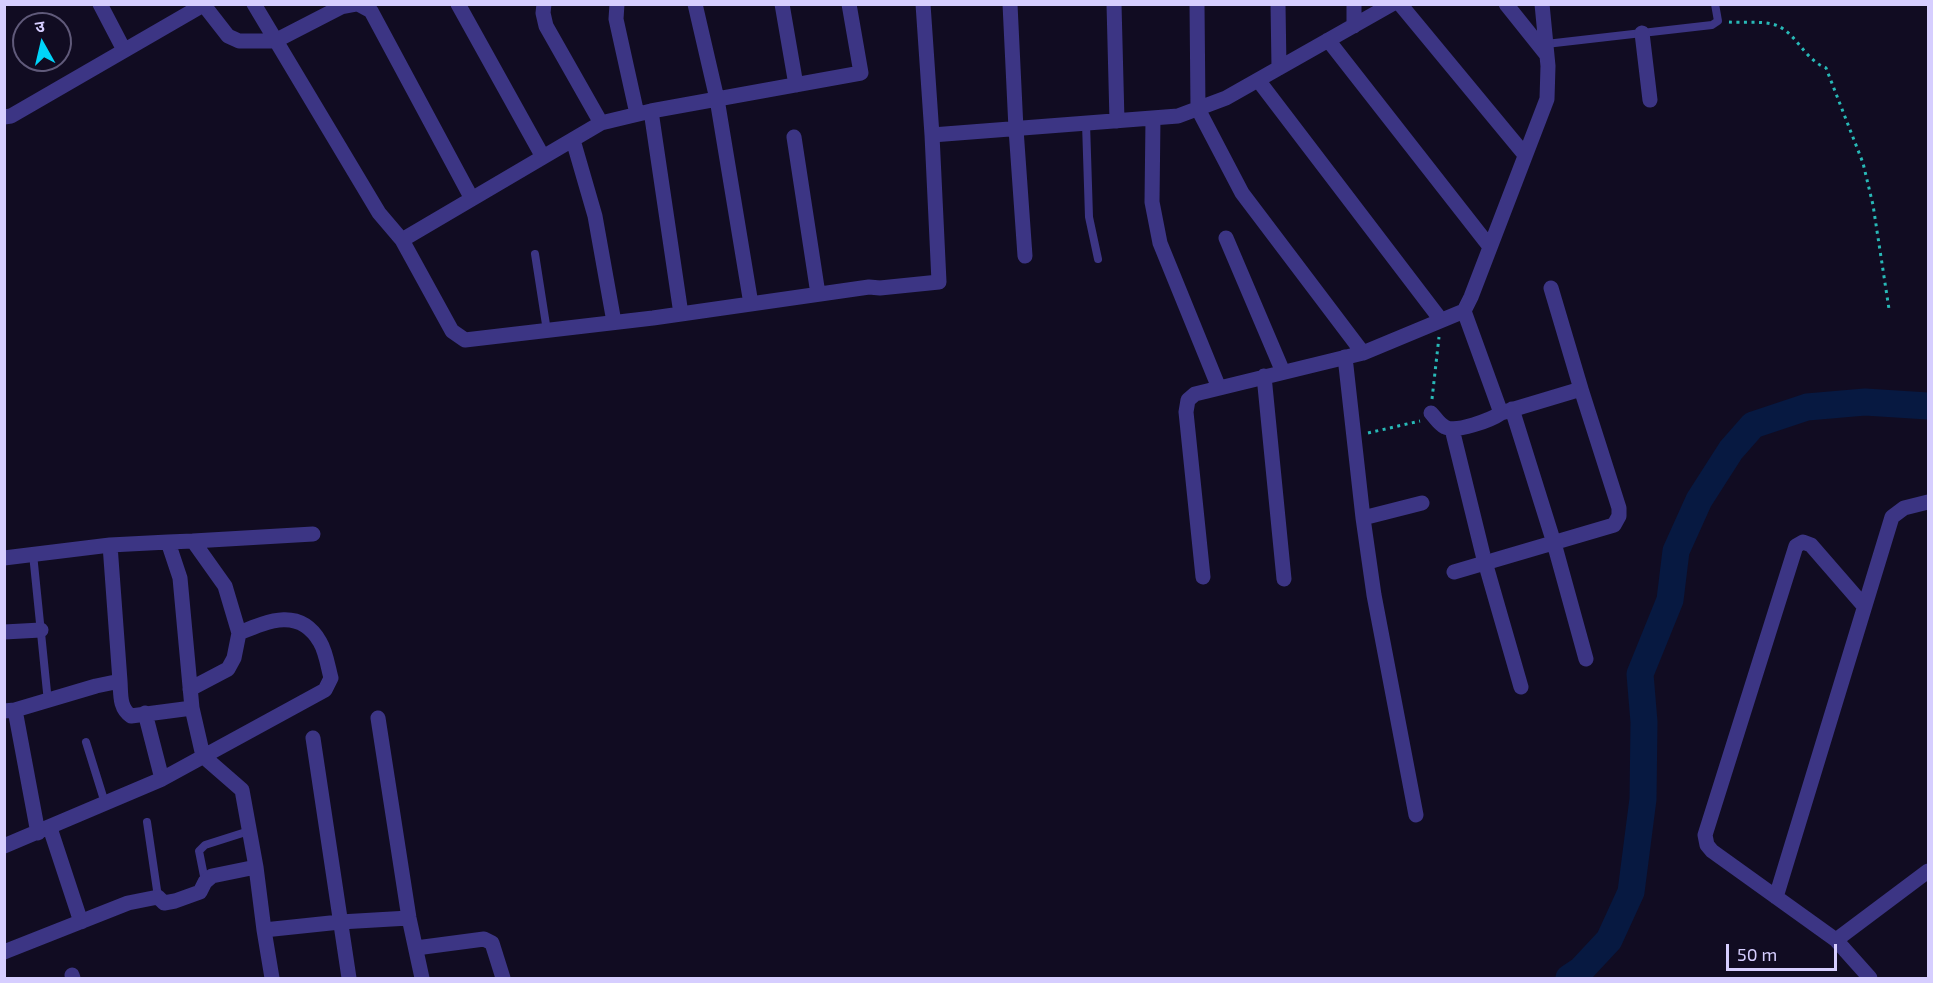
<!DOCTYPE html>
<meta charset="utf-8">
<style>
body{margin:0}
#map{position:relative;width:1933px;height:983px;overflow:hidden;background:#110c22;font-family:"Exo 2","Noto Sans Devanagari",sans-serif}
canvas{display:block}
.frame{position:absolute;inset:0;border:6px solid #d6ceff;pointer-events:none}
.north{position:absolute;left:12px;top:12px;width:60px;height:60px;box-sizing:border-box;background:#110c22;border:2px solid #605a7a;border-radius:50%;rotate:352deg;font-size:16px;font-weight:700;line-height:24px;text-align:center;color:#d6ceff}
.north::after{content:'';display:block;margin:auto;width:21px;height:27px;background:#00d4f9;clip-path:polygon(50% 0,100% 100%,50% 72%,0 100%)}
.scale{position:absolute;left:1726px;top:944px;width:111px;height:27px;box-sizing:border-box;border:3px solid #d6ceff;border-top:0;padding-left:8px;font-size:18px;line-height:21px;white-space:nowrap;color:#d6ceff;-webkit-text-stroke:4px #110c22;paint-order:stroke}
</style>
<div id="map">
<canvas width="1933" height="983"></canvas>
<div class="frame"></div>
<div class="north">उ</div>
<div class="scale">50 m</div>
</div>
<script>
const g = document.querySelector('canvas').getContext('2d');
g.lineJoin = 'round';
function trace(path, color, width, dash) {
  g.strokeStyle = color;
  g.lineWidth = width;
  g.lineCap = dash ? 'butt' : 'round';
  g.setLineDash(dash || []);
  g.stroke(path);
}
trace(new Path2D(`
 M1569,978L1581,970L1609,940L1631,892L1643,799L1644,722L1640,674L1670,600L1676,551L1699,500L1731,450L1753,425L1807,407L1865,402L1928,406`), '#071941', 27);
trace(new Path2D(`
 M1729,22C1742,23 1759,21 1772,24C1795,29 1803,59 1826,68L1863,163L1873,205L1889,309
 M1432,399L1439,337
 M1368,433L1420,421`), '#28b9b7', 3, [3, 4.5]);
trace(new Path2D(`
 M1546,44L1712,25L1718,21L1715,4
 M1086,123L1089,217L1098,259
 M535,254L547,331
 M33,554L48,702
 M86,742L105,803
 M147,822L158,897
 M205,881L199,851L205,845L249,831`), '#3c3584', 8);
trace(new Path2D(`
 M100,4L124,50
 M203,4L228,36L239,41H275L341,7L357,4
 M254,4L379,213L402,240
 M358,4L371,11L472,199
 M458,4L543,157
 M544,4L543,13L546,26L601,123
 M617,4L616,19L637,114
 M695,4L717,99L751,304
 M782,4L796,85
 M849,4L861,73L651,111L601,123L402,240L452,331L465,340L653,318L869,287L880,288L939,282L932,135L923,4
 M1010,4L1016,129L1025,256
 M1114,4L1117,121
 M1197,4L1198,109L1242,193L1363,353L1195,394L1188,400L1186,412L1203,577
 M1278,4L1279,68
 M1354,4V26
 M1400,4L1525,155
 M1506,4L1546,54
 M1642,33L1650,100
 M1328,40L1490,247
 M1258,80L1441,320
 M651,111L681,314
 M4,117L11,116L203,5
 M1153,118L1152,202L1160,243L1219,388
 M932,135L1178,116L1226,98L1392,4
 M794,137L818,294
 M573,140L595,216L614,322
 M1226,238L1283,372
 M1363,353L1464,311L1471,297L1547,99L1548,66L1542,4
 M1345,357L1363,518L1374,595L1416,815
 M1264,376L1284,579
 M1512,409L1554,543L1586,659
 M1431,413C1435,417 1439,424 1445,427C1456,433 1491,420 1501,413L1464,311
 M1501,413L1581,389L1551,288
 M1452,429L1483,555L1521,687
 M1363,518L1422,503
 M193,541L313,534
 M168,542L193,541L225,586L239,633L234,658L228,669L190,689
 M110,545L120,681
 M4,558L110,545L168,542L180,578L192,708L203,756L242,790L256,867L264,930L340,922L409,918
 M1454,572L1614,525L1619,516V508L1581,389
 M1864,606L1811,545L1803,542L1796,546L1705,835L1707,845L1712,851L1836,940L1870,978
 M4,632L41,630
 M15,710L38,833
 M4,711L15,710L96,686L120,681C121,694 119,708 131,716L192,708
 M145,713L162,779
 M378,718L409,918L422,978
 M313,738L349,978
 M50,828L81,922
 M4,846L162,779L325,690L331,678C328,667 326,652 320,642C300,607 268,621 239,633
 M1776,897L1892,517L1904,508L1928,502
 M264,930L272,978
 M1836,940L1928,871
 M416,948L484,939L492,943L503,978
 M4,952L128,903L158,897L164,903L175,901L200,892L205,882L212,876L256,867
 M72,975L73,978`), '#3c3584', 15);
</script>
